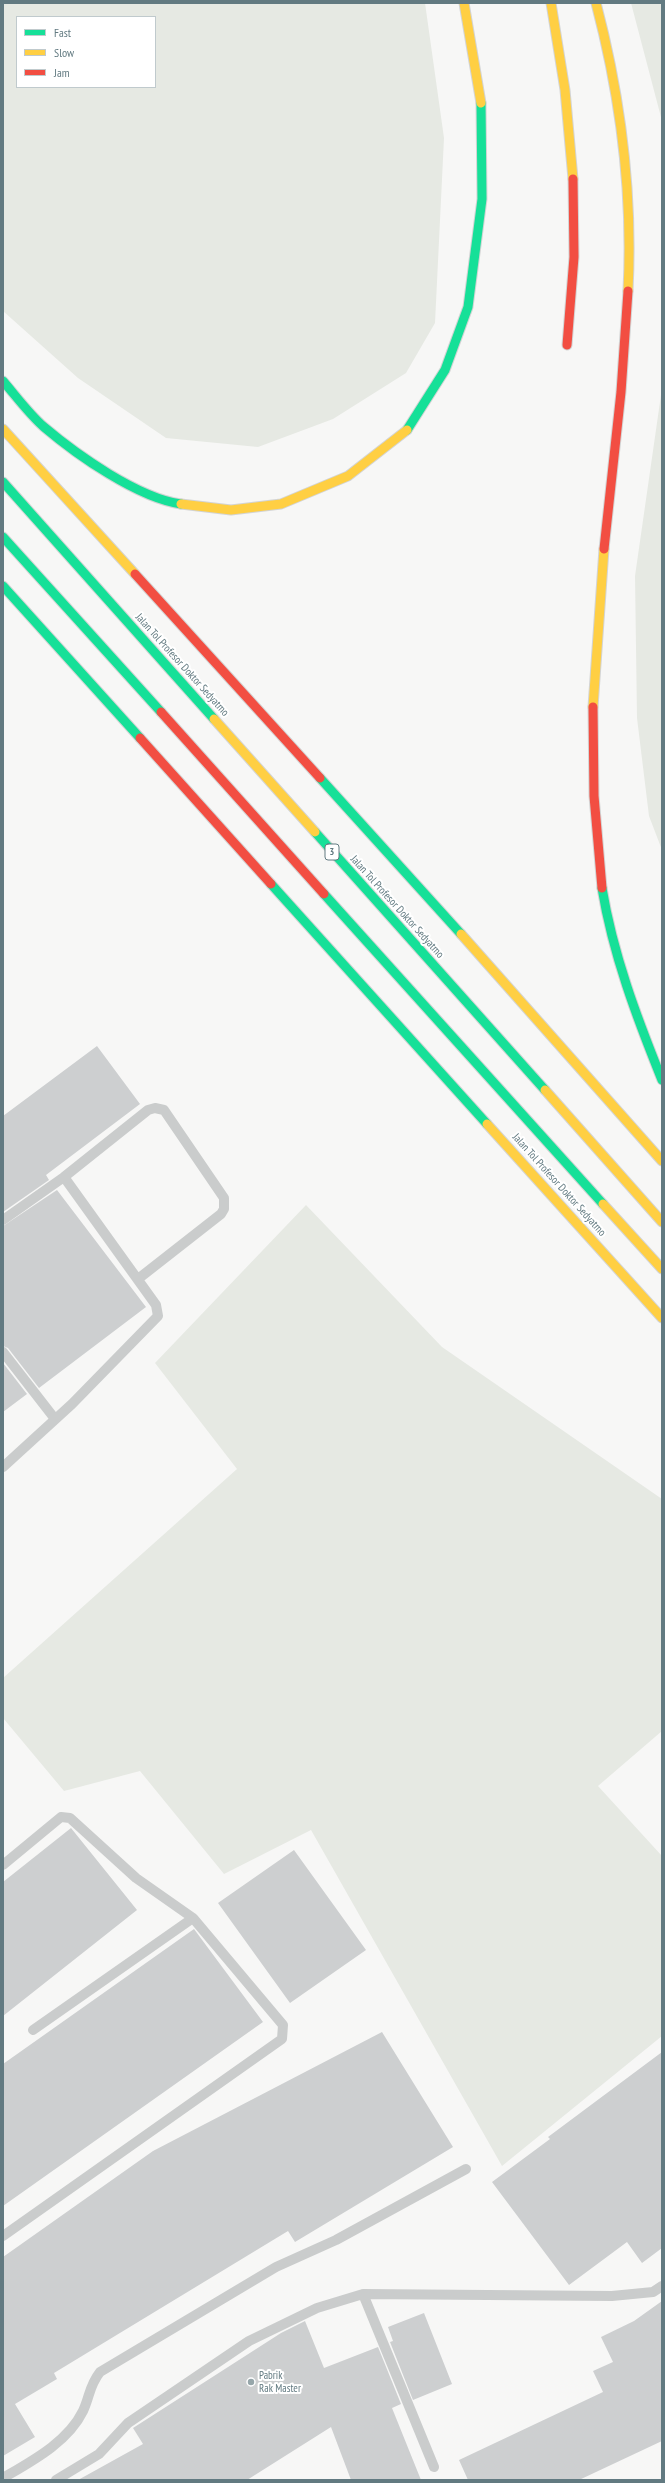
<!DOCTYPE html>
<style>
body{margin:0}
#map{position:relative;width:665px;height:2483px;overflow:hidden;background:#f7f7f6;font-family:"PT Sans Narrow",sans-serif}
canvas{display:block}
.frame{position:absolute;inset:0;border:4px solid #627a81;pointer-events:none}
.legend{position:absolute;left:16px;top:16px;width:140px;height:72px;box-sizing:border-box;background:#fff;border:1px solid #c0cacd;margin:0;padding:5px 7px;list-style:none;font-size:12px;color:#627a81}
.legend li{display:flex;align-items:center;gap:8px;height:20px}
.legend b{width:20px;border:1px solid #c0cacd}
</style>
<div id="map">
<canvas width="665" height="2483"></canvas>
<div class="frame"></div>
<ul class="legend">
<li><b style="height:5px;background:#16e098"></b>Fast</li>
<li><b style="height:5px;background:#ffcf43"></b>Slow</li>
<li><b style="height:5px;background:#f24e42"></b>Jam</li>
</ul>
</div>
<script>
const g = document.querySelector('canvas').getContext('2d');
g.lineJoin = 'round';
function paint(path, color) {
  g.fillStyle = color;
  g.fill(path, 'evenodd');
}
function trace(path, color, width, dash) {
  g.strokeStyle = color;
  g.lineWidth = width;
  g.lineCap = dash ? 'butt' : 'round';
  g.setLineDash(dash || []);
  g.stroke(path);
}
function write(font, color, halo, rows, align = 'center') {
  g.font = font + ' "PT Sans Narrow",sans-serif';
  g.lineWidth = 4;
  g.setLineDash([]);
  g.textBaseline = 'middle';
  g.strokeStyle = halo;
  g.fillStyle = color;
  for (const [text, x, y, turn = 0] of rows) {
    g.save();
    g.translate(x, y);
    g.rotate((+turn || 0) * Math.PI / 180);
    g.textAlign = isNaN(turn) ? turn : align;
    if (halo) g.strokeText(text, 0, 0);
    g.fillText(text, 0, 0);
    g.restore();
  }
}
paint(new Path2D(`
 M3,3H425L444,138L435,323L406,373L333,419L258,447L166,438L78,378L3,311ZM17,17H155V87H17Z
 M631,3H662V121Z
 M662,388V850L649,816L637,718L635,576Z
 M306,1205L442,1347L662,1499V1731L598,1786L662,1856V2036L502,2166L311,1830L224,1874L140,1771L64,1791L3,1718V1678L237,1469L155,1363Z`), '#e6e9e3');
paint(new Path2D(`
 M97,1046L140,1104L46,1175L49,1180L3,1212V1116Z
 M57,1190L146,1307L39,1388L8,1348L3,1346V1226Z
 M3,1363L27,1394L3,1412Z
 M71,1828L137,1910L3,2016V1882Z
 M294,1850L366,1950L290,2003L218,1903Z
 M194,1929L263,2022L3,2206V2064Z
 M382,2032L453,2147L295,2242L288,2231L54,2373L57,2379L15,2404L35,2437L3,2456V2257L153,2151Z
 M662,2052V2248L642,2263L627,2242L569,2285L492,2182L550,2139L548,2137Z
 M662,2301V2441L579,2480H468L459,2460L603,2392L593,2371L613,2362L601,2337L634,2321Z
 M424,2313L452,2384L413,2400L390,2342L393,2341L388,2327Z
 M305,2321L324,2368L378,2347L401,2404L392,2408L421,2480H351L331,2427L247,2480H78L143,2444L133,2428L281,2333Z`), '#cdcfd0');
const fast = new Path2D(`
 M3,381C16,396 29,414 44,427C77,455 138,498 181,504
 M407,430L445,370L468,307L482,199L481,103
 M3,482L214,719
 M3,537L161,712
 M3,586L140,738
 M320,778L461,934
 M315,832L545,1090
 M271,884L487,1124
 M602,888C613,955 637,1018 662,1080
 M324,894L603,1204`);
const slow = new Path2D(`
 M464,3L481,103
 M551,3L565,90L573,179
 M596,3C621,98 633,193 628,291
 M3,429L135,574
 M181,504L231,510L281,504L348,476L407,430
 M593,707L604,549
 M214,719L315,832
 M461,934L662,1161
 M545,1090L662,1222
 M487,1124L662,1318
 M603,1204L662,1269`);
const jam = new Path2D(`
 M567,345L574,257L573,179
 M604,549L621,392L628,291
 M135,574L320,778
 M593,707L594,796L602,888
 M161,712L324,894
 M140,738L271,884`);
trace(fast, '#d3d4d4', 11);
trace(slow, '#d3d4d4', 11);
trace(jam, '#d3d4d4', 11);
trace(new Path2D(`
 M3,1220L64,1177
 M3,1352L55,1419
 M3,1467L72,1404L158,1316L156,1305L64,1177L148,1110L155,1108L164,1110L224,1198V1209L221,1214L138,1279
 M3,1865L61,1817L70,1818L136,1878L193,1918L283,2025L282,2039L3,2236
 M33,2030L193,1918
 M363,2294L434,2467
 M3,2478C32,2461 68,2442 83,2411C90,2396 89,2386 100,2372L276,2267L336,2240L466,2169
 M56,2480L99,2454L128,2423L249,2341L317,2308L363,2294L612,2296L653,2292L662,2286`), '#cacccc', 10);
trace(fast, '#16e098', 9);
trace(slow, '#ffcf43', 9);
trace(jam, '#f24e42', 9);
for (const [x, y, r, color] of [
 [251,2382,4,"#96a6aa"]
]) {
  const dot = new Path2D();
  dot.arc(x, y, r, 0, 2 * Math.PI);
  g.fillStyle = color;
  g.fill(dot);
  trace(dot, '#fff', 1.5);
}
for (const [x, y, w] of [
 [332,852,14]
]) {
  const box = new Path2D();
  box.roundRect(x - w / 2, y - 8, w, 16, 3);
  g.fillStyle = '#fff';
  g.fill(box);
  trace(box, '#627a81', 1);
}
write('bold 10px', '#627a81', null, [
 ["3",332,852]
]);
write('11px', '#627a81', '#fff', [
 ["Jalan Tol Profesor Doktor Sedyatmo",182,665,48],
 ["Jalan Tol Profesor Doktor Sedyatmo",397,907,48],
 ["Jalan Tol Profesor Doktor Sedyatmo",559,1185,48]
]);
write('11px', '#627a81', '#fff', [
 ["Pabrik",259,2376],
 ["Rak Master",259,2389]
], 'left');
</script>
